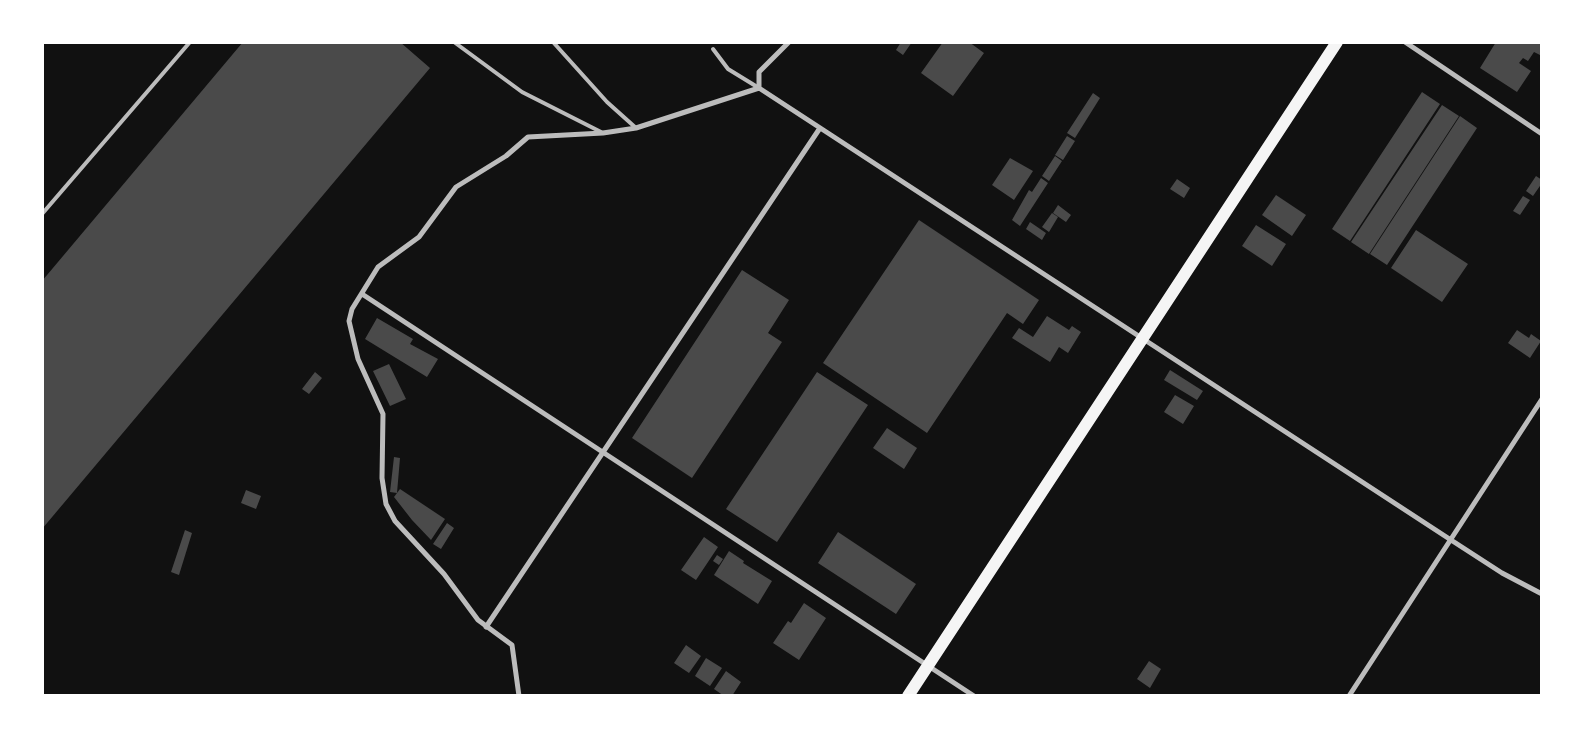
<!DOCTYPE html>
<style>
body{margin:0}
#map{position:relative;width:1584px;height:738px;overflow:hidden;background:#111;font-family:"Open Sans",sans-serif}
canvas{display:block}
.frame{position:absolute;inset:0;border:44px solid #fff;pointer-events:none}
</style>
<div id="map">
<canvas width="1584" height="738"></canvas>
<div class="frame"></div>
</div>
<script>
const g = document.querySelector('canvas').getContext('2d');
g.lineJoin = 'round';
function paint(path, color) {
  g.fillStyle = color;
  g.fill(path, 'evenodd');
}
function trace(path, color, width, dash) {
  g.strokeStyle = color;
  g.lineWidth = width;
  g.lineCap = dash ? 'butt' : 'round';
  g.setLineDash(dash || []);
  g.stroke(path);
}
paint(new Path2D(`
 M243,42H400L430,68L42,529V281Z
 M901,42H912L903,55L896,50Z
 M943,42H969L984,53L953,96L921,73Z
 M1496,42H1542V56L1534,52L1528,61L1523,58L1519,63L1531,71L1517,92L1480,68Z
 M1422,92L1440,104L1350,241L1332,229Z
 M1093,93L1100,98L1075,138L1067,133Z
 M1442,105L1459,116L1369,254L1351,242Z
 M1460,116L1477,128L1387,265L1370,254Z
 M1067,136L1075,141L1063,160L1055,155Z
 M1055,156L1062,161L1049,181L1042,176Z
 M1010,158L1033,171L1014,200L992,185Z
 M1536,176L1542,180V183L1533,196L1526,191Z
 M1041,178L1048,183L1020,226L1012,220L1029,190L1032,192Z
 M1177,179L1190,188L1184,198L1170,189Z
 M1276,195L1306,215L1292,236L1262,215Z
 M1523,196L1530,200L1520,215L1513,211Z
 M1058,205L1071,215L1066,222L1053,213Z
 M1052,213L1058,217L1049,232L1042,227Z
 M919,220L1039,300L1023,324L1007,313L927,433L823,363Z
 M1030,222L1046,233L1042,240L1026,229Z
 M1256,225L1286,244L1272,266L1242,246Z
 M1416,230L1468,264L1442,302L1391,268Z
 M742,270L789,300L768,333L782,342L692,478L632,438Z
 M1047,316L1069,330L1072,326L1081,332L1068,353L1059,347L1050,362L1012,338L1019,328L1033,337Z
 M377,318L413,339L410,344L438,359L427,377L365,339Z
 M1517,330L1529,338L1531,334L1541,341L1530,358L1508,343Z
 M389,364L406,399L390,406L373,371Z
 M1170,370L1203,391L1197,400L1164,380Z
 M315,372L322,378L309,394L302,389Z
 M817,372L868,405L777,542L726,509Z
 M1175,395L1194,406L1183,424L1164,412Z
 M887,428L917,448L904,469L873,448Z
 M394,457L400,458L397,493L390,492Z
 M400,489L445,519L431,540L412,520L394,497Z
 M246,490L261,496L256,509L241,503Z
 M447,523L454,528L441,549L433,544Z
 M185,530L192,533L179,575L171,572Z
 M838,532L916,584L896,614L818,563Z
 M704,537L718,547L696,580L681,570Z
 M729,551L744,561L743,563L772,581L758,604L714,575Z
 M717,555L723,559L719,565L713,561Z
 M804,603L826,618L799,660L773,643L788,621L791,623Z
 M686,645L701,656L689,673L674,663Z
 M706,658L722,668L710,686L695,676Z
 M1149,661L1161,669L1150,688L1137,679Z
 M726,671L741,682L732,696H724L714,689Z`), '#4a4a4a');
trace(new Path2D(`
 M454,42L522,92L603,133
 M553,42L607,102L636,128
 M713,49L728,69L759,88
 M42,214L190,42`), '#bcbcbc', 4);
trace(new Path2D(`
 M789,42L759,72V88L1451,540L1502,573L1542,594
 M1405,42L1542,134
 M362,294L974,696
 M486,627L820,128
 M519,696L512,645L478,620L444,574L395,521L386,504L382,478L383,414L358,359L349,321L352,309L378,267L419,237L456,187L506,156L528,137L603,133L636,128L759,88
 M1349,696L1542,399`), '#bcbcbc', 5);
trace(new Path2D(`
 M908,696L1337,42`), '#f5f5f5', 12);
</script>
